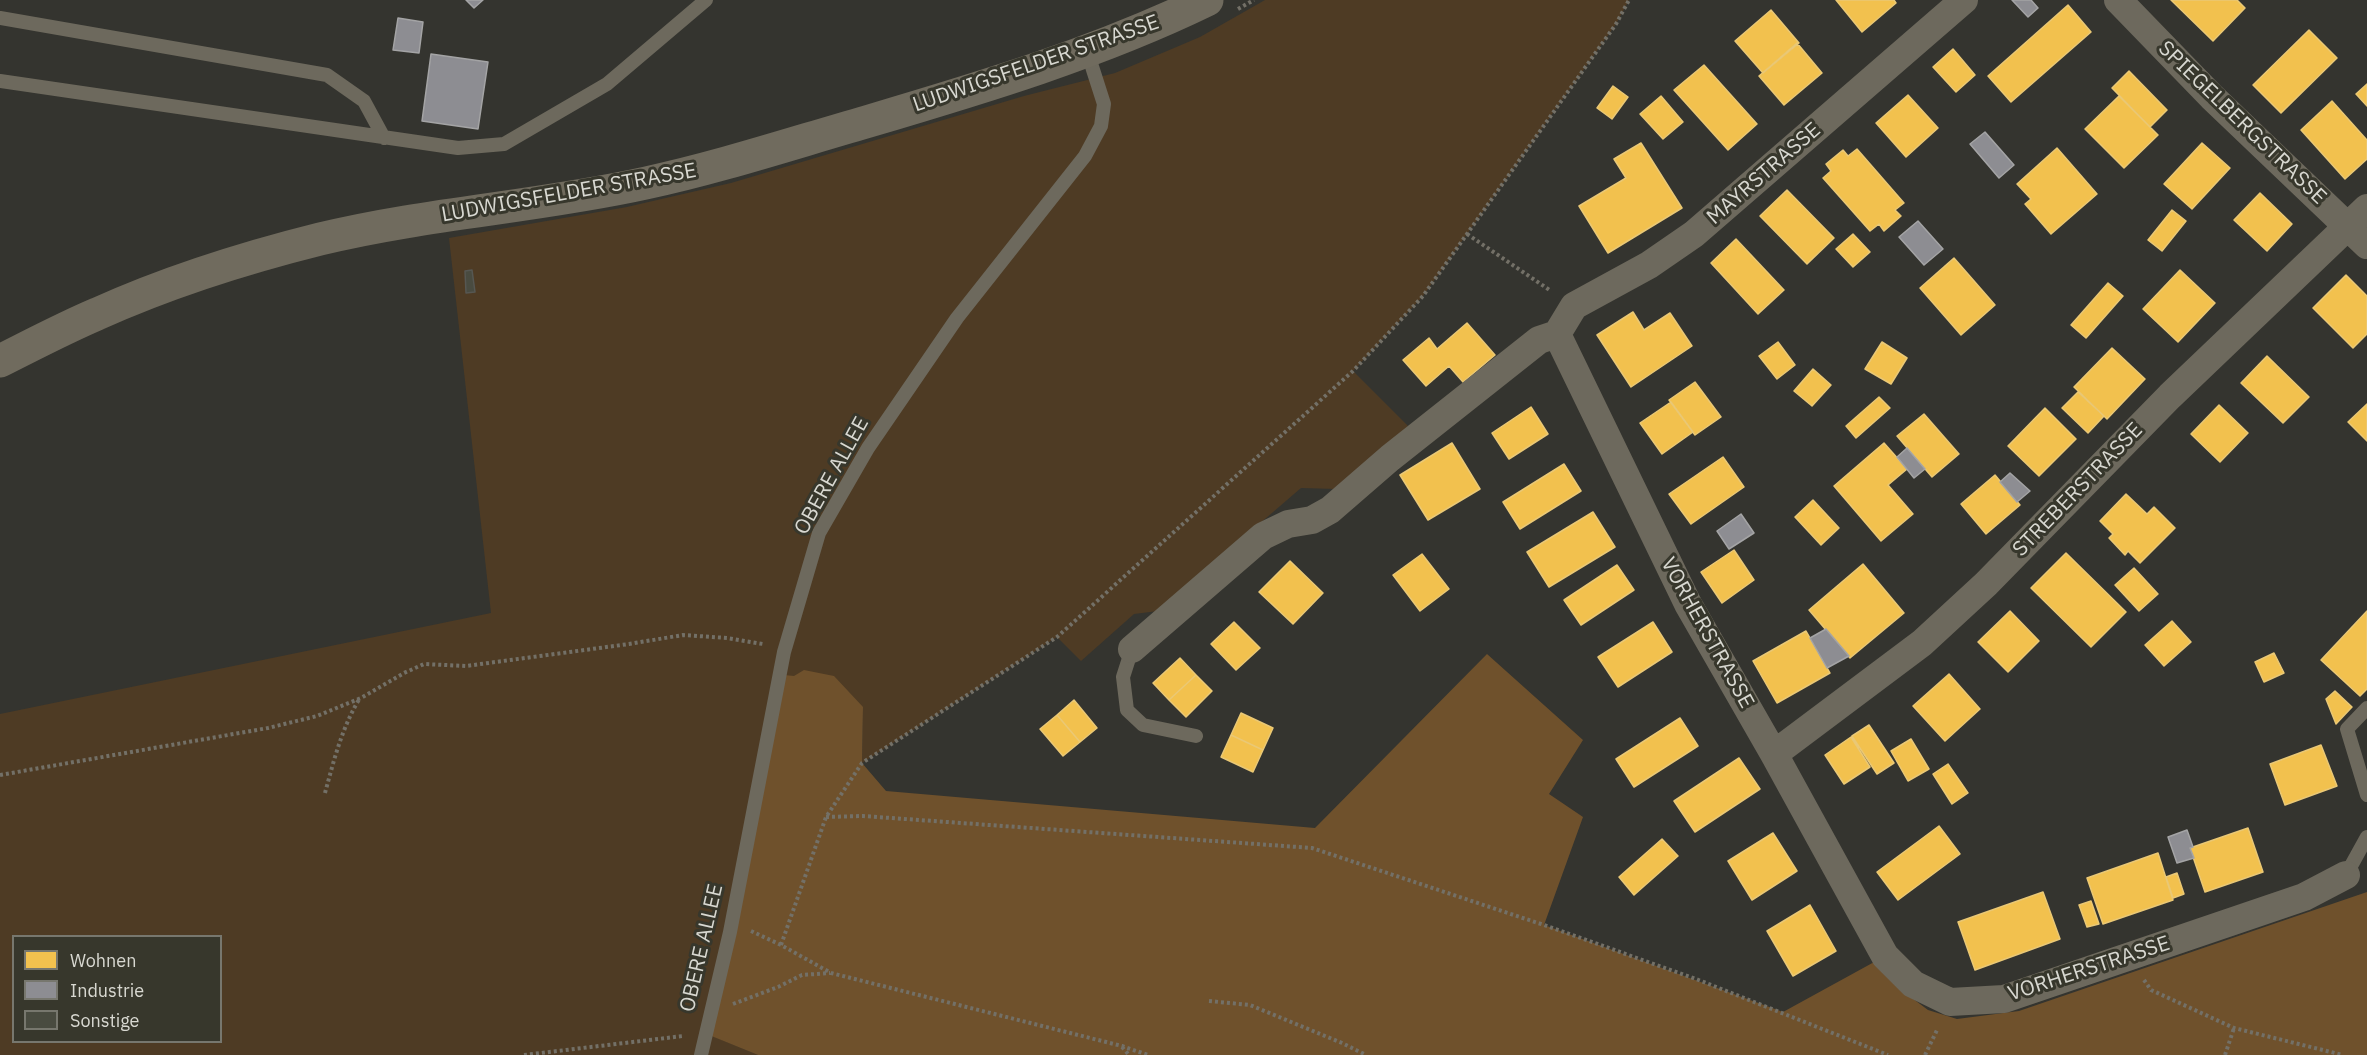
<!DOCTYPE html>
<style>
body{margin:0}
#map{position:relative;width:2367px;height:1055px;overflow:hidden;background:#34342f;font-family:"IBM Plex Sans",sans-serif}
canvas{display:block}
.legend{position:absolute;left:12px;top:935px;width:210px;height:108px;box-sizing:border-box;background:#37372c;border:2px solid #77776e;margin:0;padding:8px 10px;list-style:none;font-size:18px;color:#d8d8d1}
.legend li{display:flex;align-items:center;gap:12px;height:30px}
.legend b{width:30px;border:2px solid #77776e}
</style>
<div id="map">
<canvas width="2367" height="1055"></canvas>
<ul class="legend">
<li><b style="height:16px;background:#f2c14e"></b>Wohnen</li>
<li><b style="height:16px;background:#8d8d92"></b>Industrie</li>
<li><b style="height:16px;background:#494b40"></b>Sonstige</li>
</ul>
</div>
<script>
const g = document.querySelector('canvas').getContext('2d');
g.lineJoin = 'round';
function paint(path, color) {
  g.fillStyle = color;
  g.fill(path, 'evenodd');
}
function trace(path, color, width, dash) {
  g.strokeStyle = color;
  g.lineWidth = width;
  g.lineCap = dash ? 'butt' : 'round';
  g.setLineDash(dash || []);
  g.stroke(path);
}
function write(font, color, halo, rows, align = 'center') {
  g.font = font + ' "IBM Plex Sans",sans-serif';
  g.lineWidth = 6;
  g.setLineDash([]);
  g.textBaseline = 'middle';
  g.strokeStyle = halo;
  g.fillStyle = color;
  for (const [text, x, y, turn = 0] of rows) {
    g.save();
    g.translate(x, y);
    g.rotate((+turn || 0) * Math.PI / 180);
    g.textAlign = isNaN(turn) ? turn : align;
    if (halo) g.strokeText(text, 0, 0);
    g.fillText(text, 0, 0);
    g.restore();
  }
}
paint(new Path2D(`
 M1265,0H1629L1616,24L1423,296L1353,371L1408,426L1337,489L1301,488L1158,611L1134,614L1081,661L1057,637L862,763L863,707L705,1033L758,1055H0V714L491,613L449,238L627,207L731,183L1024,96L1115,73L1200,37ZM14,936H220V1042H14Z`), '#4e3b24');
paint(new Path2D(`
 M1487,654L1583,740L1549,794L1583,817L1544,925L1783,1012L1876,961L1896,986L1928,1010L1957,1019L2019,1011L2367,892V1055H758L704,1033L774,674L794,676L804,670L834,676L863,707L862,763L886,791L1315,828Z`), '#6f512c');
const homes = new Path2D(`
 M1836,0H1894L1896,3L1862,32Z
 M2171,0H2237L2245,8L2213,41Z
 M2068,5L2091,32L2011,102L1988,76Z
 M1771,10L1799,43L1763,73L1735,41Z
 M2309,30L2337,58L2281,113L2253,85Z
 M1797,43L1822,73L1784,105L1759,76Z
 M1953,49L1975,75L1956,92L1933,67Z
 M1704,65L1757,124L1728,150L1674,90Z
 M2129,71L2167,110L2150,127L2112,88Z
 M2367,84V106L2356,94Z
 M1613,86L1628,97L1612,119L1597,108Z
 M1908,95L1938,128L1906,157L1876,123Z
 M1661,96L1683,122L1663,139L1640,114Z
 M2119,96L2158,135L2124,168L2085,129Z
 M2332,101L2367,140V159L2345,179L2301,130Z
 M1641,143L1682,208L1608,253L1579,206L1626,178L1614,159Z
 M2202,143L2230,168L2192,209L2164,184Z
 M2057,148L2097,194L2051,234L2025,204L2031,199L2017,184Z
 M1857,149L1904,203L1895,210L1901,216L1884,231L1879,224L1870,231L1823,178L1831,171L1826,164L1843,150L1848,156Z
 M1787,190L1834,238L1807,264L1760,216Z
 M2260,193L2292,224L2267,251L2234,220Z
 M2172,210L2186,221L2162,251L2148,240Z
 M1853,234L1870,252L1853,267L1836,249Z
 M1736,239L1784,290L1758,314L1711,263Z
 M1954,258L1995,305L1961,335L1920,288Z
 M2180,270L2215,303L2178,342L2143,309Z
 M2346,275L2367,296V334L2353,348L2313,308Z
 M2108,283L2123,296L2086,338L2071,325Z
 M1633,312L1644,330L1670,313L1692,346L1631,387L1597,335Z
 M1467,323L1495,355L1463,382L1449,366L1426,386L1403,360L1429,338L1437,349Z
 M1778,342L1795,365L1777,379L1759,356Z
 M1882,342L1907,358L1891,384L1865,369Z
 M2112,348L2145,379L2107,419L2074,387Z
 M2267,356L2309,397L2283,423L2241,383Z
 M1813,369L1831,385L1812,406L1794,391Z
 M1695,382L1721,417L1695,435L1669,400Z
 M2078,392L2104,416L2088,433L2062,408Z
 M1879,397L1890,408L1856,438L1846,426Z
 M1671,402L1693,432L1662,454L1640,423Z
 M2367,404V441L2348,422Z
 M2219,405L2248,433L2220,462L2191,434Z
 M1531,407L1548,434L1509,459L1492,433Z
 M2045,408L2076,439L2039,476L2008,446Z
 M1924,414L1959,454L1932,477L1897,436Z
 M1452,443L1480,489L1428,520L1400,475Z
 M1884,443L1907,469L1888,485L1913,514L1881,541L1834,486Z
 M1723,457L1744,487L1691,524L1669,494Z
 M1564,464L1581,491L1520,529L1503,502Z
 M1995,475L2020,505L1986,534L1961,504Z
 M2126,494L2147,514L2154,507L2175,528L2140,563L2128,551L2125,555L2109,538L2113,534L2100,521Z
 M1813,500L1839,528L1821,545L1795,517Z
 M1593,512L1615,547L1549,587L1527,552Z
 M1734,550L1754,580L1722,603L1701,572Z
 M2066,553L2126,612L2091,647L2031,588Z
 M1422,554L1449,589L1420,611L1393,575Z
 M1290,561L1323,593L1293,624L1259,592Z
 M1863,564L1904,613L1850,658L1809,610Z
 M1617,565L1634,590L1581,625L1564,600Z
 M2134,568L2158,594L2139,611L2115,585Z
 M2010,611L2039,641L2008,672L1978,642Z
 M2367,611V689L2360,696L2321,660Z
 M2172,621L2191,642L2164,666L2145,645Z
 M1234,622L1260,648L1236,670L1211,644Z
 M1653,622L1672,652L1618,687L1598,657Z
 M1806,631L1830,673L1777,703L1753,661Z
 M2274,653L2284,673L2264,682L2255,662Z
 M1180,658L1196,675L1169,700L1153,683Z
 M1949,674L1980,709L1945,741L1913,706Z
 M1196,675L1212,691L1186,717L1169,700Z
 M2335,691L2352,707L2336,724L2326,699Z
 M1074,700L1097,728L1080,742L1057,715Z
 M1241,713L1273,728L1263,750L1231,735Z
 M1057,715L1080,742L1063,756L1040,729Z
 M1680,718L1698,746L1634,787L1616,759Z
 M1869,725L1894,763L1877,774L1852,736Z
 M1231,735L1263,750L1253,772L1221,757Z
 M1851,737L1870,767L1844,784L1825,755Z
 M1911,739L1929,769L1908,781L1891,751Z
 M2321,745L2337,786L2285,805L2270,764Z
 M1739,758L1760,789L1695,832L1674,801Z
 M1948,764L1968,793L1952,804L1933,774Z
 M1939,826L1960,854L1898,900L1877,872Z
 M2248,828L2263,872L2205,892L2190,848Z
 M1773,833L1797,871L1752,900L1728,861Z
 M1662,839L1678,856L1634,895L1619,877Z
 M2158,853L2173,900L2103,924L2087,878Z
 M2177,873L2184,894L2173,898L2166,877Z
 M2043,892L2060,939L1975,970L1958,922Z
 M2091,901L2099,924L2087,927L2079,905Z
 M1810,905L1836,951L1793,976L1767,931Z`);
paint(homes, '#f2c14e');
trace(homes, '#eac875', 1.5);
const industry = new Path2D(`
 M466,0H483L474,8Z
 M2012,0H2031L2038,8L2028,17Z
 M398,18L423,22L419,53L393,50Z
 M431,54L488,62L478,129L422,121Z
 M1985,132L2014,165L1999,178L1970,144Z
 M1918,221L1943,249L1924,265L1899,237Z
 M1907,448L1925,469L1914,478L1897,457Z
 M2010,473L2030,491L2017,502L2000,482Z
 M1741,514L1754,533L1729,549L1717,531Z
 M1826,629L1849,656L1827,668L1810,638Z
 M2187,830L2193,847L2190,848L2194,858L2177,863L2168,837Z`);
paint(industry, '#8d8d92');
trace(industry, '#a4a4a5', 1.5);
const building = new Path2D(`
 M472,270L475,292L466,293L465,271Z`);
paint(building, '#494b40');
trace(building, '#565752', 1.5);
trace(new Path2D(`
 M1238,9L1254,0
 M1467,234L1551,291
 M0,775L268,728L317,716L361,698L404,673L424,664L466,666L629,644L683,635L727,638L763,644
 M325,793C334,760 342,727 360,698
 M826,817L863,816L1312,848L1544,925L1696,979L1888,1055
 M751,931L781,945L831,973L1122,1046L1148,1055
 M781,945L826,817L862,763L1057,637L1353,371L1423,296L1616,24L1629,0
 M2144,980L2151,990L2234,1028L2343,1055
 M1209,1001L1250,1005L1342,1043L1366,1055
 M733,1004L778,987L802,975L830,973
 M1122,1047L1129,1055
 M524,1055L683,1036
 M1925,1055L1938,1028
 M2225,1055L2234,1028`), '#737067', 4, [3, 3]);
trace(new Path2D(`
 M0,18L327,75L364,101L384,138
 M0,81L458,148L504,144L607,84L706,0
 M1132,649L1123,677L1127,710L1143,725L1196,736
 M2367,708L2347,729L2367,795
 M2346,875L2367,837
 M701,1055L730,932L784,652L819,533L868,448L957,318L1085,156L1101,126L1104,104L1087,51`), '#6d695d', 14);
trace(new Path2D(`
 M2118,0L2212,97L2367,245
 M1557,334L1574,306L1649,265L1694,234L1964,0
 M1132,649L1263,536L1288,524L1312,520L1330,510L1390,458L1539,340L1557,334L1688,604L1774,754L1885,956L1913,984L1950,1002L2004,999L2304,897L2346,875
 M1774,754L1922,643L1986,584L2170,396L2367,208`), '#6d695d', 28);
trace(new Path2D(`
 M0,361C32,345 64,328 97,314C168,282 244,258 320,239C427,213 538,207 646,183C720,167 793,143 866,122C981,88 1098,53 1207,0`), '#706b5e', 33);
write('21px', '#d8d8d1', '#37372c', [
 ["LUDWIGSFELDER STRASSE",1036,64,-19],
 ["SPIEGELBERGSTRASSE",2242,123,44],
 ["MAYRSTRASSE",1764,174,-41],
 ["LUDWIGSFELDER STRASSE",569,193,-10],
 ["OBERE ALLEE",832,476,-61],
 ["STREBERSTRASSE",2078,490,-46],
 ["VORHERSTRASSE",1707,633,61],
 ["OBERE ALLEE",702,948,-77],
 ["VORHERSTRASSE",2089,969,-18]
]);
</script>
